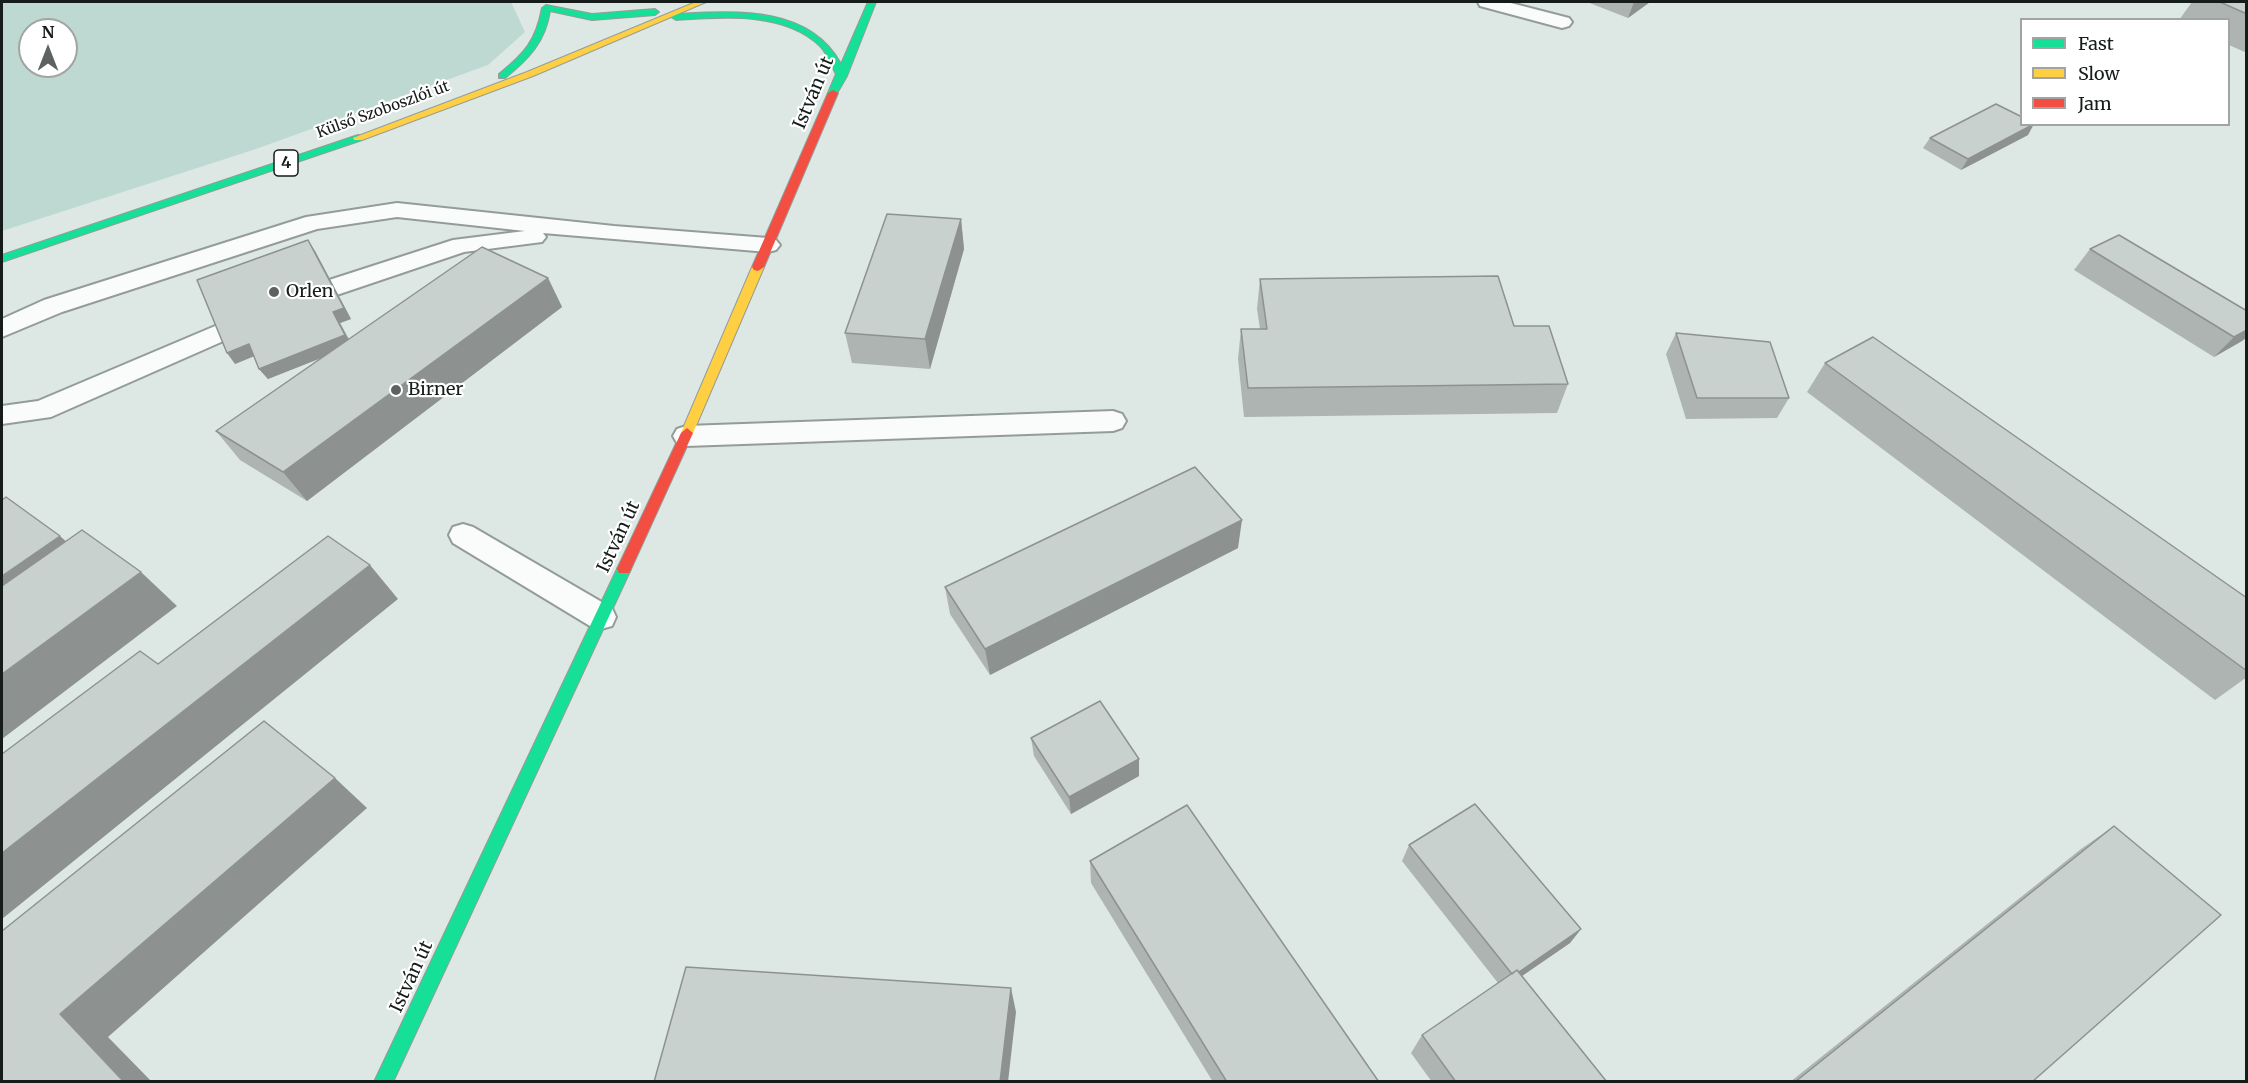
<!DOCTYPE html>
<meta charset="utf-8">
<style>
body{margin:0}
#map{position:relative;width:2248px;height:1083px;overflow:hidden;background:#dde8e5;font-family:Merriweather,serif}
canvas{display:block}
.frame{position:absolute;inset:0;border:3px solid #161c1a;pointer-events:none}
.legend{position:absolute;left:2020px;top:18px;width:210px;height:108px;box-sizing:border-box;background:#fff;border:2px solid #a2a4a3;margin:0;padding:8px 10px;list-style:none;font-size:18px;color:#161c1a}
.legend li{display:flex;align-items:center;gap:12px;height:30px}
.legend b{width:30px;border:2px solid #a2a4a3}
.north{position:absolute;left:18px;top:18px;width:60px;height:60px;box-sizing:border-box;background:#fff;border:2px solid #a2a4a3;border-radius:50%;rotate:0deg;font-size:16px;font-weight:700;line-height:24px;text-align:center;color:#161c1a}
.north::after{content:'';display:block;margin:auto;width:21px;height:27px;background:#5c6361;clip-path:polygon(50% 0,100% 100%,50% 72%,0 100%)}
</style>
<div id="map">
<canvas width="2248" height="1083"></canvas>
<div class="frame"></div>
<ul class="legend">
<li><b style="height:8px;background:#16e098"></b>Fast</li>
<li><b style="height:8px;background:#ffcf43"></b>Slow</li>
<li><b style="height:8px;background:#f24e42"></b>Jam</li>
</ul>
<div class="north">N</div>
</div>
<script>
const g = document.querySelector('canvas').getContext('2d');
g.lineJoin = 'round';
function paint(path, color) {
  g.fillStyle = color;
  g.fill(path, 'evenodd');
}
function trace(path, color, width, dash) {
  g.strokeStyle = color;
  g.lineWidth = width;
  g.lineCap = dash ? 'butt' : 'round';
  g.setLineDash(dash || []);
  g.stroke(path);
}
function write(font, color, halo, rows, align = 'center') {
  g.font = font + ' Merriweather,serif';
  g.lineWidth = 4.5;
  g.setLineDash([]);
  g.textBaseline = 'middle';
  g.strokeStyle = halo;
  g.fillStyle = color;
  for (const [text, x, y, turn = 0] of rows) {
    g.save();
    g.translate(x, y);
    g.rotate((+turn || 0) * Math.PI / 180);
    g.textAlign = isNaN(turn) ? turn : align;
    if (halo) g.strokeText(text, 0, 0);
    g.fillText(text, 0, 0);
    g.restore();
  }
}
paint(new Path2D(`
 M2,2H511L525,32L488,65L256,149L2,231ZM30,30H66V66H30Z`), '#bdd9d1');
const lane = new Path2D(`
 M1478,2H1507L1569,18L1572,22L1569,26L1562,28L1480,6Z
 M397,203L614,226L768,238L776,240L780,245L776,250L768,252L543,233L546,237L542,242L464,252L307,305L298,307L289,305L286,299L289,293L453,240L525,231L397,217L317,229L62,312L2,337V319L44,300L306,217Z
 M253,310L262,312L265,318L262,324L51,417L2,424V406L38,401Z
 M1113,411L1122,414L1126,421L1122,428L1113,431L686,446L677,443L673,436L677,429L686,426Z
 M463,524L473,527L612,608L616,617L612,626L601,629L590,626L453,543L449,535L453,527Z`);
const fast = new Path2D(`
 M868,2H876L847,76L836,95L833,96L828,93L836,74C831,65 827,53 820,46C784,11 722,17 676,20L671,17L676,14C734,11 809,5 841,64Z
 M546,5L592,14L655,9L659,12L655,15L592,20L550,11C545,42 529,59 505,78H499V74C524,54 536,41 542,8Z
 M358,135L362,136V140L2,262V255Z
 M624,563L629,565L631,569L393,1082H374L617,569L619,565Z`);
const slow = new Path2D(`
 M696,2H706L533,76L362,140H354L353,138L527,72Z
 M758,263L764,267L693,433L691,436H683L681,433L752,267Z`);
const jam = new Path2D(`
 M833,90L838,93L764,267L758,271L754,270L752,267L828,93Z
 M687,428L693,433L631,569L629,573H619L617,569L681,433Z`);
trace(lane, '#949c9a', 4);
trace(fast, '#949c9a', 2);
trace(slow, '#949c9a', 2);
trace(jam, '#949c9a', 2);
paint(lane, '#fafcfb');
paint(fast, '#16e098');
paint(slow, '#ffcf43');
paint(jam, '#f24e42');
paint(new Path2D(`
 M1587,2H1650L1628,18Z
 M2192,2H2247V53L2229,45V20H2179Z
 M2028,135L1961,170L1923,148L1930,138Z
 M961,219L964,249L930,369L852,363L845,333Z
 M2090,249L2247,311V337L2242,341L2214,357L2074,270Z
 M315,251L351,319L340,323L349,339L548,278L562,307L307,501L240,460L216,431L322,357L268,379L259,369L254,356L235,364Z
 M1260,279L1514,326L1568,384L1557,413L1244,417L1238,359L1241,329H1260L1257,309Z
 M1676,333L1789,398L1777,418L1686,419L1666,354Z
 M1825,363L2247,598V677L2215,700L1807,392Z
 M1238,548L990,675L950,614L945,587Z
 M1031,738L1139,759V776L1071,814L1034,756Z
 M2114,826L2032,1082H1790L2081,849Z
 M1409,845L1581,929L1570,943L1522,976L1607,1082H1432L1411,1053L1422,1035L1498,983L1402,861Z
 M1090,861L1379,1082H1213L1091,883Z`), '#adb4b1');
paint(new Path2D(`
 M1634,2H1650L1628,18Z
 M2034,124L2028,135L1961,170L1968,159Z
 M961,219L964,249L930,369L925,339Z
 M308,240L315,251L351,319L340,323L352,346L268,379L259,369L333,312Z
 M548,278L562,307L307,501L283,472Z
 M2247,330V337L2242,341L2214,357L2234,337Z
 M249,344L257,355L235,364L227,353Z
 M1242,520L1238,548L990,675L985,649Z
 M60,536L91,564L2,627V576Z
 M370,565L398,599L2,919V853Z
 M141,572L177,606L2,739V674Z
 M1139,759V776L1071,814L1069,797Z
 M335,778L367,808L108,1037L152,1082H124L60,1014Z
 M1581,929L1570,943L1503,989L1513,976Z
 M1011,988L1016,1012L1008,1082H1000Z`), '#8d9290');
const building = new Path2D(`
 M2220,2H2247V14Z
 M1996,104L2022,117V124H2034L1968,159L1930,138Z
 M887,214L961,219L925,339L845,333Z
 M2119,235L2247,311V330L2234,337L2090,249Z
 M308,240L344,308L333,312L345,335L259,369L249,344L227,353L197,280Z
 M482,247L548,278L283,472L216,431Z
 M1498,276L1514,326H1549L1568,384L1248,388L1241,329H1267L1260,279Z
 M1676,333L1770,342L1789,398H1697Z
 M1873,337L2247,598V671L1825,363Z
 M1195,467L1242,520L985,649L945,587Z
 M6,497L60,536L2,576V500Z
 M82,530L141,572L2,674V586Z
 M328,536L370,565L2,853V754L140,651L158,664Z
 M1100,701L1139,759L1069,797L1031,738Z
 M264,721L335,778L60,1014L124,1082H2V931Z
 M1475,804L1581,929L1519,972L1517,970L1512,974L1409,845Z
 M1187,805L1379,1082H1227L1090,861Z
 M2114,826L2221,915L2032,1082H1795Z
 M686,967L1011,988L1000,1082H654Z
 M1517,970L1607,1082H1456L1422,1035Z`);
paint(building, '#c9d1ce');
trace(building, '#8d9290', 1.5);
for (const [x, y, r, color] of [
 [274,292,6,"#5c6361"],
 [396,390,6,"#5c6361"]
]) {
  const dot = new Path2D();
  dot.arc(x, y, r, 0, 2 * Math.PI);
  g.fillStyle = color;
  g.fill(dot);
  trace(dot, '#fff', 2);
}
write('15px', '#161c1a', '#fff', [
 ["Külső Szoboszlói út",383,110,-20]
]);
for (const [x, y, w] of [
 [286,163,24]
]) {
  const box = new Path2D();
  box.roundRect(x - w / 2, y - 13, w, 26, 4.5);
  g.fillStyle = '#fff';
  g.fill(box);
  trace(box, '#161c1a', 1.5);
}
write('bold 16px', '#161c1a', null, [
 ["4",286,163]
]);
write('18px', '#161c1a', '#fff', [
 ["István út",814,93,-67],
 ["István út",619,537,-65],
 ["István út",412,977,-65]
]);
write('18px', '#161c1a', '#fff', [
 ["Orlen",286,292],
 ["Birner",408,390]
], 'left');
</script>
